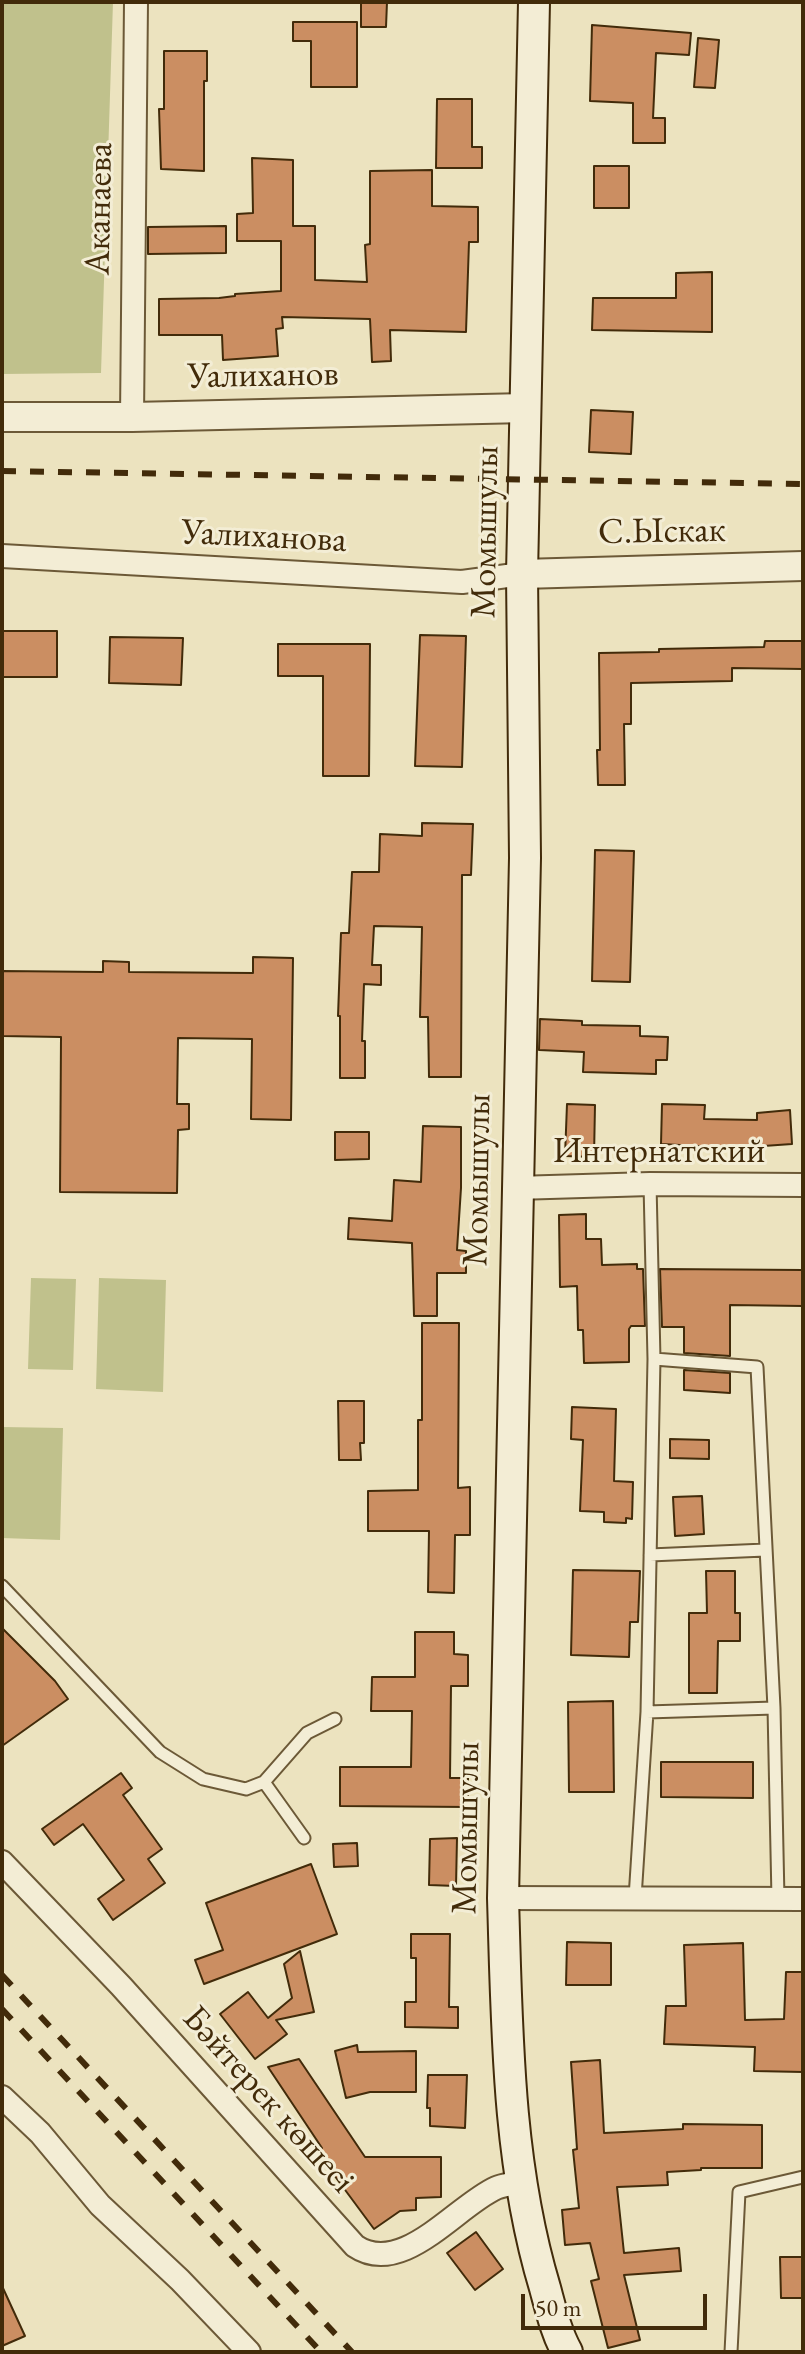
<!DOCTYPE html>
<meta charset="utf-8">
<style>
body{margin:0}
#map{position:relative;width:805px;height:2354px;overflow:hidden;background:#ece3bf;font-family:"EB Garamond",serif}
canvas{display:block}
.frame{position:absolute;inset:0;border:4px solid #422b0a;pointer-events:none}
.scale{position:absolute;left:521px;top:2294px;width:186px;height:36px;box-sizing:border-box;border:4px solid #422b0a;border-top:0;padding-left:10px;font-size:24px;line-height:28px;white-space:nowrap;color:#422b0a;-webkit-text-stroke:6px #f3edd5;paint-order:stroke}
</style>
<div id="map">
<canvas width="805" height="2354"></canvas>
<div class="frame"></div>
<div class="scale">50 m</div>
</div>
<script>
const g = document.querySelector('canvas').getContext('2d');
g.lineJoin = 'round';
function paint(path, color) {
  g.fillStyle = color;
  g.fill(path, 'evenodd');
}
function trace(path, color, width, dash) {
  g.strokeStyle = color;
  g.lineWidth = width;
  g.lineCap = dash ? 'butt' : 'round';
  g.setLineDash(dash || []);
  g.stroke(path);
}
function write(font, color, halo, rows, align = 'center') {
  g.font = font + ' "EB Garamond",serif';
  g.lineWidth = 6;
  g.setLineDash([]);
  g.textBaseline = 'middle';
  g.strokeStyle = halo;
  g.fillStyle = color;
  for (const [text, x, y, turn = 0] of rows) {
    g.save();
    g.translate(x, y);
    g.rotate((+turn || 0) * Math.PI / 180);
    g.textAlign = isNaN(turn) ? turn : align;
    if (halo) g.strokeText(text, 0, 0);
    g.fillText(text, 0, 0);
    g.restore();
  }
}
paint(new Path2D(`
 M2,2H113L101,373L2,374Z
 M31,1278L76,1279L73,1370L28,1369Z
 M99,1278L166,1280L163,1392L96,1389Z
 M2,1427L63,1428L60,1540L2,1538Z`), '#c0c18c');
const building = new Path2D(`
 M361,2H387L386,27H361Z
 M293,22H357V87H311V41H293Z
 M592,25L691,33L689,55L656,53L653,118H665V143H633V103L590,101Z
 M698,38L719,40L715,88L694,87Z
 M164,51H207V81H204V171L161,169L159,109H164Z
 M437,99H472V147H482V168H436Z
 M252,158L293,160V226H315V280L367,282L365,245L370,244V171L432,170V206L478,207V242H469L466,332L390,330L391,361L372,362L370,319L282,317L283,328L276,329L278,356L223,360L222,335H159V299L219,298L235,296V294L281,291V241H237V214L253,213Z
 M594,166H629V208H594Z
 M226,226V253L148,254V227Z
 M712,272V332L592,330L593,298H676V273Z
 M591,410L633,412L631,454L589,452Z
 M2,631H57V677H2Z
 M420,635L466,636L462,767L415,766Z
 M110,637L183,638L181,685L109,683Z
 M765,641H803V669L732,668V681L631,683V724H624L625,785H598L597,750H600L599,653L659,652V649L764,647Z
 M278,644H370L369,776H323V676H278Z
 M422,823L473,824L471,875H462L461,1077H429L428,1017H420L422,927L374,926L372,965H381V985L364,984L362,1041H365V1078H340V1016H338L341,933H349L352,872H379L380,834L422,836Z
 M595,850L634,851L630,982L592,981Z
 M253,957L293,958L291,1120L251,1119L252,1039L178,1038L177,1104H189V1129L178,1130L177,1193L60,1192L61,1037L2,1036V971L103,972V961L129,962V972L253,973Z
 M540,1019L582,1021V1025L640,1026V1036L668,1037L667,1060H656V1074L583,1072L584,1052L539,1050Z
 M567,1104L595,1105L594,1157L565,1156Z
 M662,1104L705,1105L704,1119L757,1120V1113L790,1110L792,1144L735,1148L661,1144Z
 M423,1126L461,1127V1188L457,1250L466,1251V1273H437V1316H414L412,1243L348,1239L349,1218L392,1221L394,1180L421,1182Z
 M335,1132H369V1159L335,1160Z
 M586,1214V1239H601L602,1265L637,1264V1269H643L645,1326H631L629,1329V1362L584,1363L583,1330H578L577,1286L560,1287L559,1215Z
 M660,1269L803,1270V1306L730,1305V1356L684,1353V1327H662Z
 M422,1323H459L458,1488L470,1487V1535H455L454,1593L428,1592L429,1531H368V1491L418,1490V1420H422Z
 M684,1370L730,1373V1393L684,1390Z
 M338,1401H364V1443H360L361,1460H339Z
 M572,1407L616,1409L614,1481L633,1482L632,1519L626,1518V1523L604,1522V1512L580,1511L583,1440L571,1439Z
 M670,1439L709,1440V1459L670,1458Z
 M702,1496L704,1534L675,1536L673,1497Z
 M573,1570L640,1571L638,1622H630L629,1657L571,1655Z
 M706,1571H735V1613H740V1641H718L717,1693H689V1613H707Z
 M2,1628L55,1681L68,1699L2,1746Z
 M415,1632H454V1654L468,1655V1686H451L450,1778H468V1807L340,1806V1767H411L412,1711H371L372,1677H415Z
 M613,1701L614,1792H569L568,1702Z
 M661,1762H753V1798L661,1797Z
 M121,1773L132,1788L123,1795L162,1849L148,1859L165,1883L113,1920L98,1899L124,1880L83,1824L54,1845L42,1829Z
 M457,1838L456,1886L429,1885L430,1839Z
 M357,1843L358,1866L334,1867L333,1844Z
 M311,1864L337,1934L204,1984L195,1960L223,1950L206,1903Z
 M411,1934H450L449,2007H458V2028L405,2027V2002H416V1958H411Z
 M567,1942L611,1943V1985H566Z
 M743,1943L745,2020L784,2019L786,1972H803V2072L754,2071L755,2047L664,2044L666,2006H686L684,1945Z
 M300,1951L314,2012L276,2020L287,2034L255,2059L220,2014L248,1992L268,2018L292,1998L284,1964Z
 M357,2045L358,2052L416,2051V2092H370L346,2098L335,2051Z
 M299,2059L365,2157H441V2197L416,2198V2210L400,2211L374,2229L317,2152L322,2148L268,2067Z
 M600,2060L604,2133L683,2129V2124L762,2125V2168H701V2170L667,2172L668,2185L617,2187L624,2253L679,2248L681,2271L624,2275L640,2340L608,2348L591,2281L599,2279L590,2243L565,2245L562,2210L579,2208L573,2150L577,2149L571,2062Z
 M428,2075H467L465,2128L430,2126V2108H427Z
 M476,2232L503,2269L475,2290L447,2253Z
 M780,2257H803V2298H781Z
 M2,2286L25,2336L2,2346Z`);
paint(building, '#cb8e62');
trace(building, '#422b0a', 2);
const service = new Path2D(`
 M654,1359L757,1367L774,1708L778,1899
 M650,1555L765,1550
 M2,1586L160,1752L203,1779L246,1789L264,1782L307,1733L335,1719
 M647,1712L774,1708
 M264,1782L304,1838
 M635,1898L647,1712L654,1359L650,1184
 M731,2352L739,2192L803,2177`);
const minor = new Path2D(`
 M132,417L136,2
 M2,556L462,582L522,574
 M516,1188L650,1184L803,1185
 M2,1862L121,1986L355,2246C402,2278 456,2206 496,2188C503,2185 513,2184 520,2182
 M503,1898L803,1899
 M2,2097L40,2133L100,2205L180,2280L249,2352`);
const tertiary = new Path2D(`
 M2,417H132L526,408
 M522,574L803,566`);
const secondary = new Path2D(`
 M534,2L522,574L525,858L503,1898C507,2028 507,2162 545,2288C551,2310 556,2332 567,2352`);
trace(service, '#6c5937', 15);
trace(minor, '#6c5937', 26);
trace(tertiary, '#6c5937', 32);
trace(secondary, '#422b0a', 34);
trace(service, '#f3edd5', 11);
trace(minor, '#f3edd5', 22);
trace(tertiary, '#f3edd5', 28);
trace(secondary, '#f3edd5', 30);
trace(new Path2D(`
 M2,471L803,484
 M2,1975L352,2352
 M2,2009L321,2352`), '#422b0a', 6, [14, 14]);
write('36px', '#422b0a', '#f3edd5', [
 ["Аканаева",100,209,-89],
 ["Уалиханов",263,376,-1],
 ["Момышулы",486,532,-89],
 ["С.Ыскак",662,532,-1],
 ["Уалиханова",264,537,3],
 ["Интернатский",659,1152],
 ["Момышулы",478,1180,-89],
 ["Момышулы",467,1828,-89],
 ["Бәйтерек көшесі",268,2100,48]
]);
</script>
